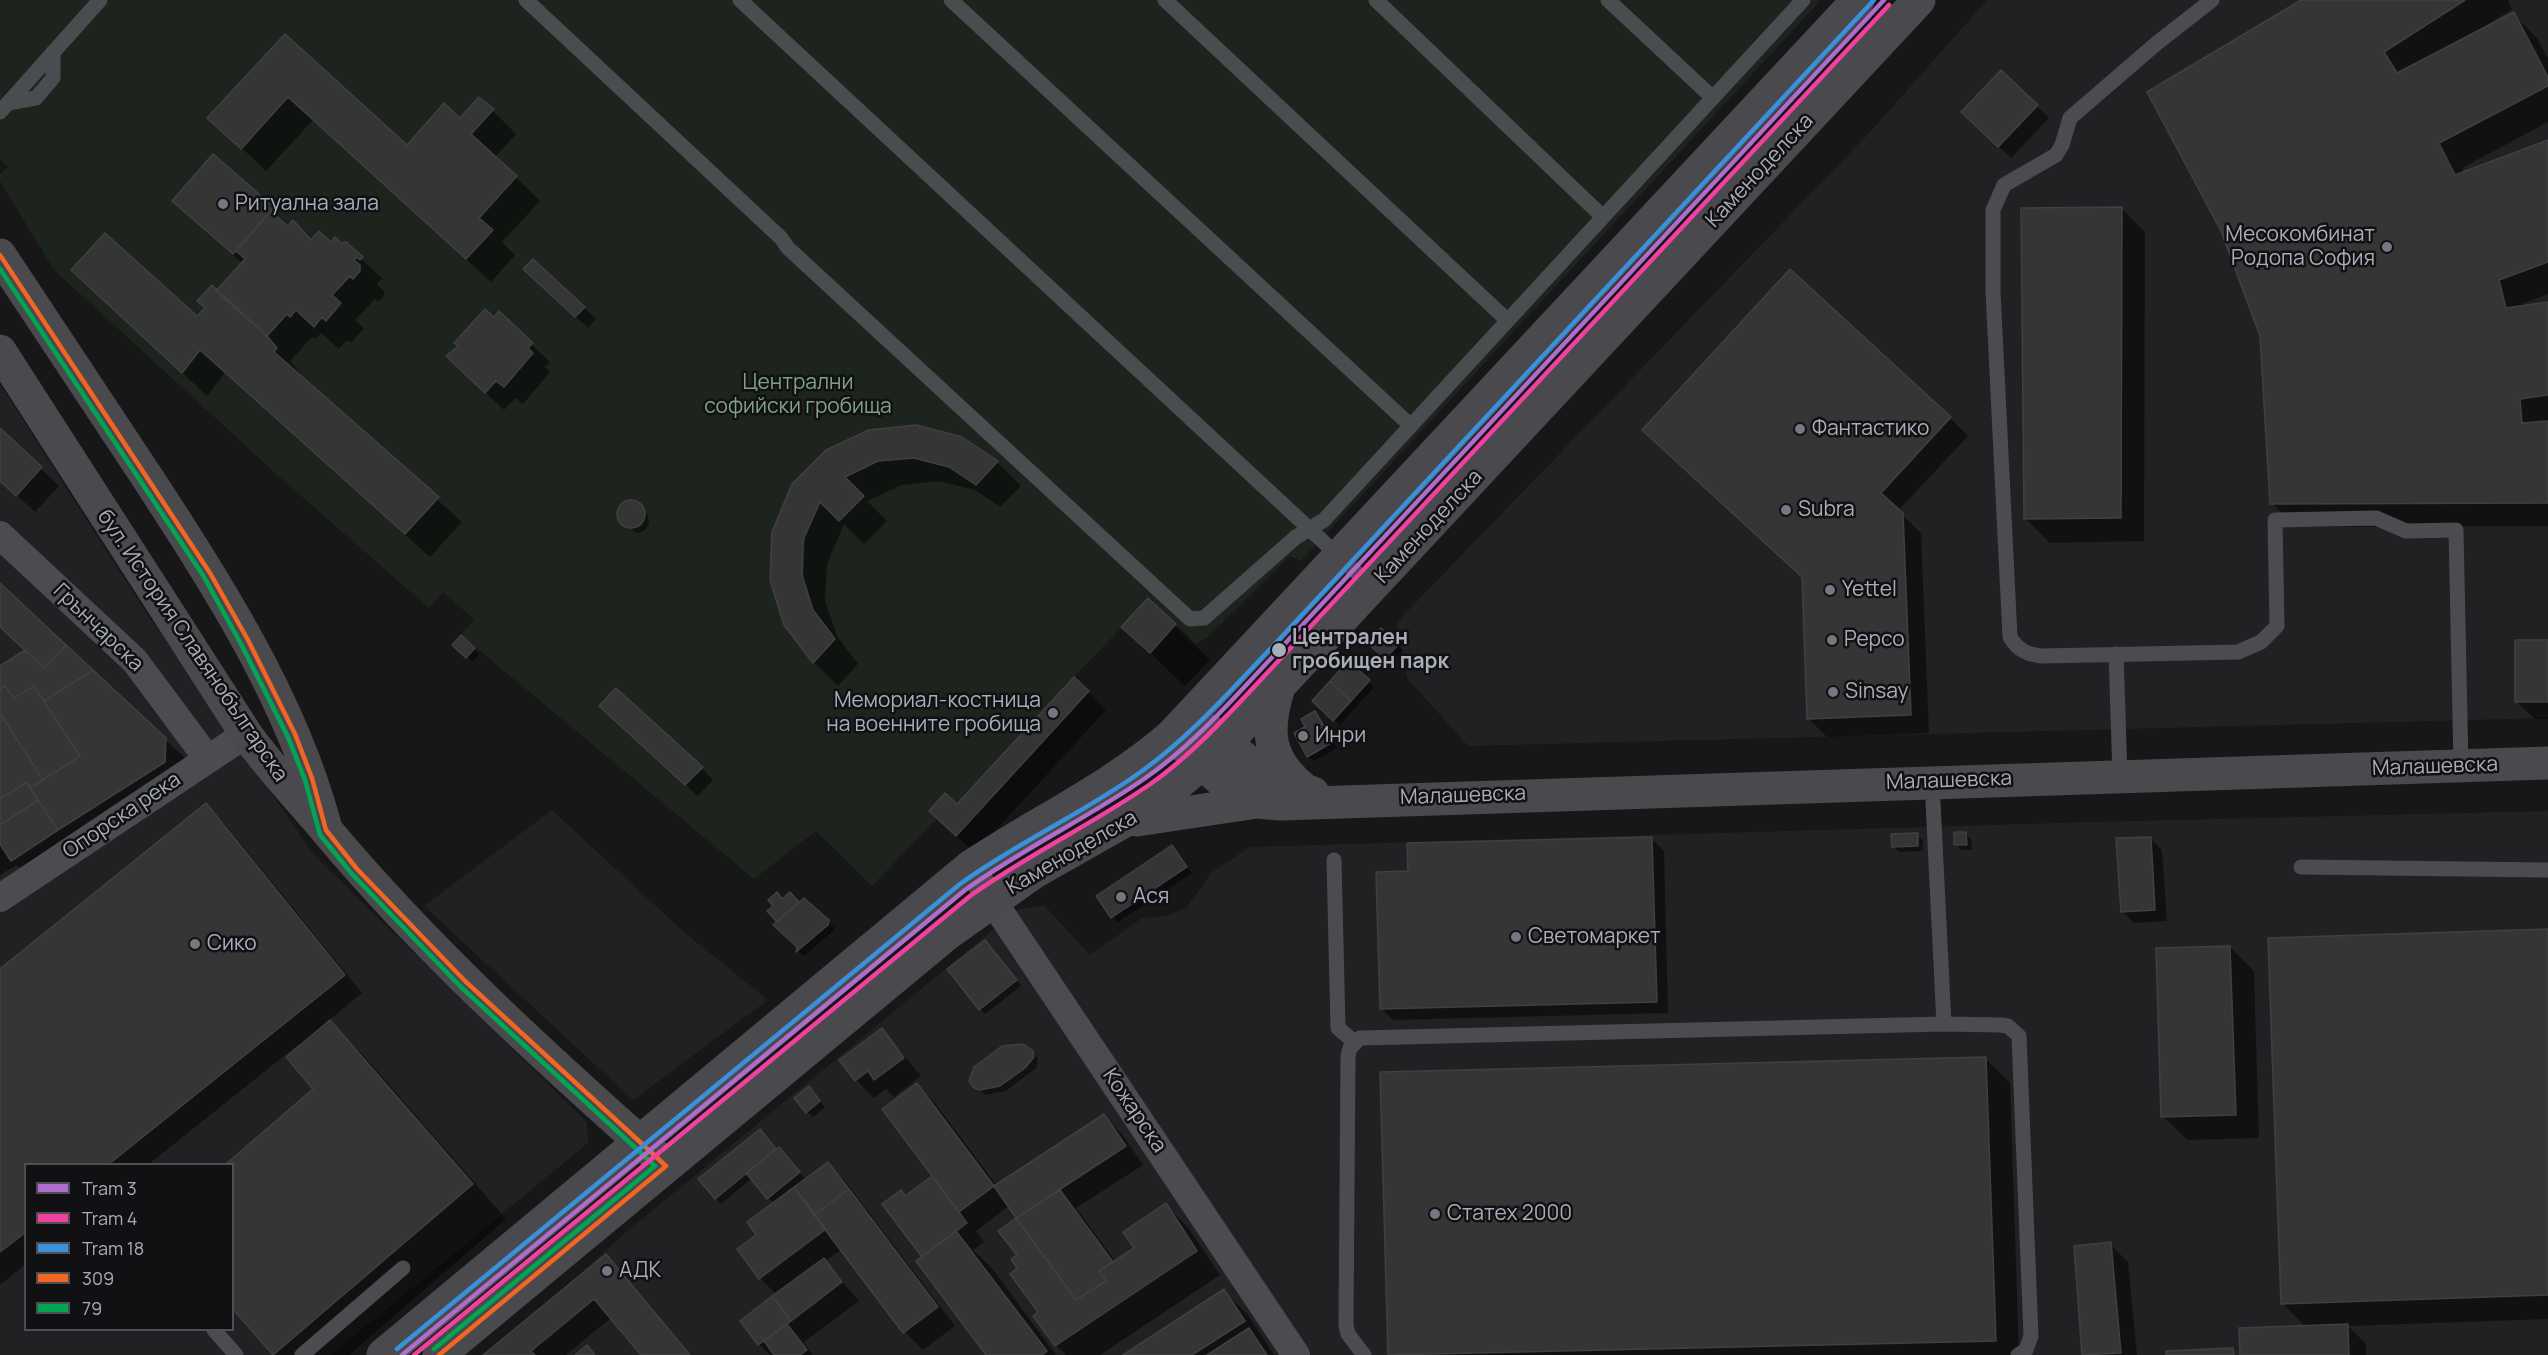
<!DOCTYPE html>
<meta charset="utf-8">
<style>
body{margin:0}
#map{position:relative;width:2548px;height:1355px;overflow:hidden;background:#171717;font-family:Manrope,sans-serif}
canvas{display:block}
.legend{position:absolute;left:24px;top:1163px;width:210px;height:168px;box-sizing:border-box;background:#111113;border:2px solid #4d4f55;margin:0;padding:8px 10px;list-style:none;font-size:18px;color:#a8adb8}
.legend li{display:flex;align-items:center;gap:12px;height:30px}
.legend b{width:30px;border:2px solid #4d4f55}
</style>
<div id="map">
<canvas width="2548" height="1355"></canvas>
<ul class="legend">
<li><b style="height:8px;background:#b06ccc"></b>Tram 3</li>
<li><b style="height:8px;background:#f240a1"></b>Tram 4</li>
<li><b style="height:8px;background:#3a90db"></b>Tram 18</li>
<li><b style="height:8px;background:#f26522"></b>309</li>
<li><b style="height:8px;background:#00a651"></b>79</li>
</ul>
</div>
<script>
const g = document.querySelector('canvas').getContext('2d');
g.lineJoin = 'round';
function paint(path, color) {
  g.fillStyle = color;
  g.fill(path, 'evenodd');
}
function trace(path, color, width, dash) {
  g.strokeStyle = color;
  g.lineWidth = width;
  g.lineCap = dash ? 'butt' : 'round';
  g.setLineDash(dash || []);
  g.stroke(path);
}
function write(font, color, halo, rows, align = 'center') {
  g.font = font + ' Manrope,sans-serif';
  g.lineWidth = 5;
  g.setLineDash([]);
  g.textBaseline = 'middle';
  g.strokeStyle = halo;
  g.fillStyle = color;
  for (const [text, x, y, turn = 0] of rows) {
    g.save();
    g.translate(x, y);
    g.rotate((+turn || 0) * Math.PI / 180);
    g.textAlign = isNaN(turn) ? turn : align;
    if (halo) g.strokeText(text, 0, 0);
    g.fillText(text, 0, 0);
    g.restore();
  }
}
paint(new Path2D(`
 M1987,0H2548V718L1468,746L1407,678L1396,623L1871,131Z
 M0,384L139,602L314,855L587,1122L588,1143L331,1355H0ZM26,1164H232V1330H26Z
 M552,810L685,933L768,1000L633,1100L424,906Z
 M2548,811V1355H490L625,1233L1017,910L1044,905L1090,955L1142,918L1165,916L1186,908L1211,873L1250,847L2092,822Z`), '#212123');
paint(new Path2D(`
 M0,0H1821L1301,561L1290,556L1207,638L1196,644L1176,624L1150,653L1121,628L1074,677L1089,691L956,836L937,819L872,886L816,831L754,879L461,635L474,619L443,592L429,608L283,480L54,270L0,181V174L8,167L0,159Z`), '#1d241e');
paint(new Path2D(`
 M2303,0H2508L2512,9L2484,27L2485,29L2513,14L2537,38L2548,58V122L2462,168L2464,173L2548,142V294L2522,304L2523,307L2548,303V526L2296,527L2272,503Z
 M285,36L407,147L460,120L492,110L516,134L495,157L540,201L502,242L515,255L491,282L313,120L266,171L210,118Z
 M2037,106L2049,118L2011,158L1975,124Z
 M214,156L290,226L312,241L346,244L386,282L381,279L377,284L384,291V296L378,302L375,299L355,320L364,328L351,343L347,340L339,349L321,333L315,339L312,337L290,361L300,373L299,375L462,522L430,557L225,373L207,396L73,270L197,318L243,264L174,201Z
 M2121,208L2145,232L2144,541L2050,543L2026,519Z
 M537,281L584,308L596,319L588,328Z
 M499,313L550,362L545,367L550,372L523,404L515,398L504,410L466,374Z
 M1950,418L1968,436L1898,511L1921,533L1929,733L1827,737L1809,719L1804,578L1662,448Z
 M0,430L59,486L35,512L0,480Z
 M962,439L997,462L1021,486L1000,507L975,490L939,481L902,485L867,501L887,521L864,544L844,524L827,564L825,601L837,636L858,664L838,686L814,662L785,625L771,580L827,451ZM805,538L803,583H800L802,541Z
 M633,502L648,515L649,524L644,531L636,533L620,520L619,512L623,505Z
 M0,585L184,757L182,780L30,878L17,865L0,875V668L27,651L0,628Z
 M1148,600L1210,660L1185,686L1123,627Z
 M1381,630L1403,650L1391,663L1369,643Z
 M461,637L479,654L473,662L454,645Z
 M2548,642V719H2535L2516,701Z
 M1348,663L1374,687L1340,725L1314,701Z
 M1074,679L1106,710L975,853L949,829L957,807Z
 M1315,713L1337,748L1314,761L1308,756L1307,727Z
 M613,718L702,768L713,780L698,796Z
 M206,805L224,823L362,993L328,1021L364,1056L506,1219L349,1355H275L232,1306V1164H229L315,1089L299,1044L149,1164H26V1264L0,1285V971Z
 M1966,834L1971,839L1972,850H1961L1956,845Z
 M1917,835L1923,840V851L1899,852L1893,846Z
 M2150,838L2162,850L2167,921L2134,923L2122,911Z
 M1652,839L1664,851L1668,1013L1393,1020L1381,1008L1409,873Z
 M1172,847L1192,873L1118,922L1113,917Z
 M790,894L834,927L833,931L803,957L779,922L775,907Z
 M2548,931V1319L2348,1326L2366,1344V1355H2241L2306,1327L2282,1303Z
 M991,947L1021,986L985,1014L980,1009Z
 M2230,947L2254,971L2259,1138L2187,1140L2163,1116Z
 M882,1030L921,1076L894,1097L886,1089L874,1098L856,1080Z
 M1032,1052L1038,1058L1036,1068L1006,1091L986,1095L975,1087Z
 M1986,1059L2010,1083L2019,1355H1390L1382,1074Z
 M917,1085L935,1103L997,1186L1104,1116L1122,1134L1143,1165L1076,1208L1116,1262L1136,1249L1166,1205L1189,1229L1220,1275L1100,1355H1066L1056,1345L1019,1269V1256L1027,1229L1010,1205L976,1231L984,1242L973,1250L991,1267L1056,1355H988L924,1257L901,1192L906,1197L934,1176Z
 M814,1094L825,1107L813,1117L807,1112Z
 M765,1136L806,1180L828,1164L846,1182L955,1326L923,1350L905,1332L842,1249L825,1261L859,1301L804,1342L813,1355H770L759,1344L777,1295L760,1278L758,1235L774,1204L752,1178L721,1204L716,1198Z
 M2110,1244L2128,1262L2137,1355H2084L2075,1247Z
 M606,1256L691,1355H643L612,1317L566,1355H486Z
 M1224,1291L1248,1315L1274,1355H1126Z`), '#0007');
const building = new Path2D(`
 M2301,0H2465L2384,52L2397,73L2514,12L2548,77V86L2439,143L2455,175L2548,140V262L2499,280L2506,308L2548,302V395L2520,399L2522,423L2548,421V503L2270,504L2260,336L2221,231L2147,92Z
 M285,34L407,145L444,103L460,118L479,97L494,109L471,134L517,176L479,218L493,230L466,259L288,97L241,149L207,118Z
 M2001,70L2038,105L1998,147L1961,112Z
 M213,154L274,207L233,254L172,201Z
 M2122,207L2121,518L2024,519L2021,208Z
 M271,211L288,226L293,220L311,240L319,231L331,242L335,237L341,243L346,242L363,257L360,260L356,257L354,260L360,265V271L353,279L350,276L332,295L341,303L326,321L322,317L314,327L296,310L290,317L287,314L267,336L216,291L245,259L236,251Z
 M105,233L197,316L205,308L197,301L212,285L267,336L277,348L274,352L439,497L405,534L200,350L182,373L71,270Z
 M533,259L585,307L575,317L523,269Z
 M1790,269L1951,417L1881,493L1903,513L1911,715L1807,719L1802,577L1642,430Z
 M485,309L494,317L499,311L533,343L528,348L533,353L504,387L496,381L485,393L446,356L458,346L454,343Z
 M916,425L962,437L998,461L976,485L949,467L914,458L878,461L845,477L864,496L839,521L820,502L803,540L802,575L813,610L835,639L813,663L784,625L770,580L772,532L792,484L826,450L869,430Z
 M0,428L42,467L16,496L0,481Z
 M617 514a14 14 0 1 1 28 0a14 14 0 1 1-28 0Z
 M0,583L66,645L44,668L0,627Z
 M1148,598L1176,624L1150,653L1121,627Z
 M1381,628L1399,644L1385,659L1367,643Z
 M461,635L475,648L466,658L452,645Z
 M2515,640H2548V702H2515Z
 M66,645L93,670L44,701L34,686L14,698L5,686L0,689V666L25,650L44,668Z
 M1348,661L1370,680L1351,701L1330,681Z
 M93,670L166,738L165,762L58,830L30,788L80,756L44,701Z
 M1074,677L1089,691L956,836L929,811L945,793L957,804Z
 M1330,681L1351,701L1333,721L1312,701Z
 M5,686L14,698L34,686L80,756L43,780L0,713V689Z
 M616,688L703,767L685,785L599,706Z
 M1315,711L1333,742L1307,757L1294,733L1305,727L1301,719Z
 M0,713L43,780L30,788L27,782L0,799Z
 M27,782L38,800L0,825V799Z
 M38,800L58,830L11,861L0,844V825Z
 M206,803L345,975L109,1164H26V1232L0,1252V969Z
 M1954,832H1966L1967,845H1954Z
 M1918,833V846L1892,847L1891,834Z
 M1652,837L1657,1002L1380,1009L1376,872L1408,871L1407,843Z
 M2151,837L2155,910L2121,912L2116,838Z
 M1172,845L1187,867L1111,918L1096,896Z
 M777,892L782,899L790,892L799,902L777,922L767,911L773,906L768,900Z
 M804,898L829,920L828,925L796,952L797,947L773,925Z
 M2548,929V1295L2281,1304L2268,938Z
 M985,940L1017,980L979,1010L947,969Z
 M2230,946L2236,1115L2161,1117L2156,948Z
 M330,1020L473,1184L273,1355L232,1308V1164H226L313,1089L286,1057Z
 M882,1028L904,1058L874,1080L868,1071L855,1081L839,1060Z
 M1023,1044L1033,1051L1034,1057L1025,1068L1000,1086L980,1090L974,1088L969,1081L974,1067L1002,1046Z
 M1986,1057L1996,1341L1388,1355L1380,1072Z
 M917,1083L994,1186L959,1212L882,1109Z
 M809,1086L820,1101L806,1113L794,1098Z
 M1104,1114L1126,1146L1016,1218L994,1186Z
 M760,1129L776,1149L715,1199L698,1179Z
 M779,1147L800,1172L767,1199L746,1173Z
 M828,1162L849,1189L814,1215L794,1187Z
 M932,1176L967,1223L922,1257L882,1204L901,1190L905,1196Z
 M794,1187L826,1229L759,1279L737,1249L756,1235L747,1222Z
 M849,1189L938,1307L903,1333L814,1215Z
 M1060,1190L1113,1262L1099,1271L1106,1281L1076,1300L1016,1218Z
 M1166,1203L1197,1251L1055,1346L1033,1316L1038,1312L1010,1274L1017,1268L1011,1259L1017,1255L998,1231L1016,1218L1076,1300L1106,1281L1099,1271L1134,1248L1123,1232Z
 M956,1231L1047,1351L1042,1355H986L916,1261Z
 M2111,1242L2121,1353L2082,1355L2074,1246Z
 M606,1254L690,1355H641L594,1299L531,1351L535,1355H483Z
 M824,1258L842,1282L791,1321L772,1296Z
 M1224,1289L1245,1321L1192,1355H1123Z
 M772,1296L791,1321L758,1345L740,1321Z
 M787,1324L807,1350L800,1355H774L764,1341Z
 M2348,1324L2349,1355H2240L2239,1328Z
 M1249,1328L1267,1355H1207Z
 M587,1345L595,1355H575Z
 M2233,1348L2234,1355H2166V1351Z`);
paint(building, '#353536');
trace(building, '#3f4043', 1.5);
trace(new Path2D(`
 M526,0L781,238L788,248L1190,619L1204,618L1296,537L1324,520L1803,0
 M740,0L1372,587
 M951,0L1410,425
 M1165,0L1507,320
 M1376,0L1603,217
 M1608,0L1713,98
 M2212,0L2157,43L2070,118L2062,145L2056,155L2004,185L1993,210V291L2010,637C2018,650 2026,654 2041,656L2238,652L2261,642L2277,626L2275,520L2376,518L2406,531L2456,530L2461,766
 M8,103L36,98L53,78V52
 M0,112L100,0
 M2116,654L2120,776
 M1932,782L1944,1024
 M1334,860L1338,1028L1354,1042
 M2301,867L2548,870
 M214,1330L236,1355
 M302,1355L403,1268
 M1364,1355L1348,1334L1346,1325L1348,1056L1350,1048L1360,1038L1944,1024L2001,1025L2008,1026L2019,1036L2031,1336L2026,1350L2018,1355`), '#4b4c50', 15);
trace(new Path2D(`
 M0,535L135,661L207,758
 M970,867L1296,1355
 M0,898L246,734`), '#4b4c50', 28);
trace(new Path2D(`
 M0,255C48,327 95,399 143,471C216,583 290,696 325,825
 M0,351L246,734C271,769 300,799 327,831C426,949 541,1054 656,1156
 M1279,687C1265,731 1267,760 1305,790
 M1210,731L1270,779L1313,793
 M1186,748L1224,783L1257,802L1281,804L2548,763
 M1137,820L1257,802
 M383,1355L970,867C1037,822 1110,789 1171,736L1858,0
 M439,1355L947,934L1033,873L1153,805L1225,744L1919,0`), '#4a4a4e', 33);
trace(new Path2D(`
 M0,255L210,573L248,640L295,734L312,778L326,830L357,869L465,981L666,1166L439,1355`), '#f26522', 4.5);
trace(new Path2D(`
 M0,269L204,577L241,644L288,737L305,780L320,835L352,874L460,986L655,1166L434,1349`), '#00a651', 4.5);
trace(new Path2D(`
 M402,1355L965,890C1022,849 1086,819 1144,779C1195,744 1236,695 1279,650L1884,0`), '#b06ccc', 4.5);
trace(new Path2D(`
 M414,1355L970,896C1027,855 1091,825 1149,785C1200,749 1241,700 1284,655L1889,5`), '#f240a1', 4.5);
trace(new Path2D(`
 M397,1349L960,884C1018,842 1084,813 1142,771C1192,735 1232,689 1274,645L1874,0`), '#3a90db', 4.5);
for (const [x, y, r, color] of [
 [223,204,6,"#757880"],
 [2387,247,6,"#757880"],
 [1800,429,6,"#757880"],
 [1786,510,6,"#757880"],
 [1830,590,6,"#757880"],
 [1832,640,6,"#757880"],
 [1279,650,8,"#a8adb8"],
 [1833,692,6,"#757880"],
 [1053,713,6,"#757880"],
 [1303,736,6,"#757880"],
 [1121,897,6,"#757880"],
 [1516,937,6,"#757880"],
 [195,944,6,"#757880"],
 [1435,1214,6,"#757880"],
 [607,1271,6,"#757880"]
]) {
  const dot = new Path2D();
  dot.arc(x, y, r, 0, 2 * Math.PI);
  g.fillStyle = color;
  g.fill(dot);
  trace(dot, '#111113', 2);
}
write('21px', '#a8adb8', '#111113', [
 ["Каменоделска",1760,171,-47],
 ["Каменоделска",1429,527,-47],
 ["Грънчарска",98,628,44],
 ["бул. История Славянобългарска",192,646,56],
 ["Малашевска",2435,767,-2],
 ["Малашевска",1949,781,-2],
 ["Малашевска",1463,796,-2],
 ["Опорска река",122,816,-34],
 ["Каменоделска",1072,853,-30],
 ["Кожарска",1134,1111,56]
]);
write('21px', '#a8adb8', '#111113', [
 ["Ритуална зала",235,204],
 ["Месокомбинат",2375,235,"right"],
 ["Родопа София",2375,259,"right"],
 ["Фантастико",1812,429],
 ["Subra",1798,510],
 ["Yettel",1842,590],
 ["Pepco",1844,640],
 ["Sinsay",1845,692],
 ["Мемориал-костница",1041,701,"right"],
 ["на военните гробища",1041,725,"right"],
 ["Инри",1315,736],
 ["Ася",1133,897],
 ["Светомаркет",1528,937],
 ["Сико",207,944],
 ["Статех 2000",1447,1214],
 ["АДК",619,1271]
], 'left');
write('21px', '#7fa381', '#111113', [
 ["Централни",798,383],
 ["софийски гробища",798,407]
]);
write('bold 21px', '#a8adb8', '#111113', [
 ["Централен",1292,638],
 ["гробищен парк",1292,662]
], 'left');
</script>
